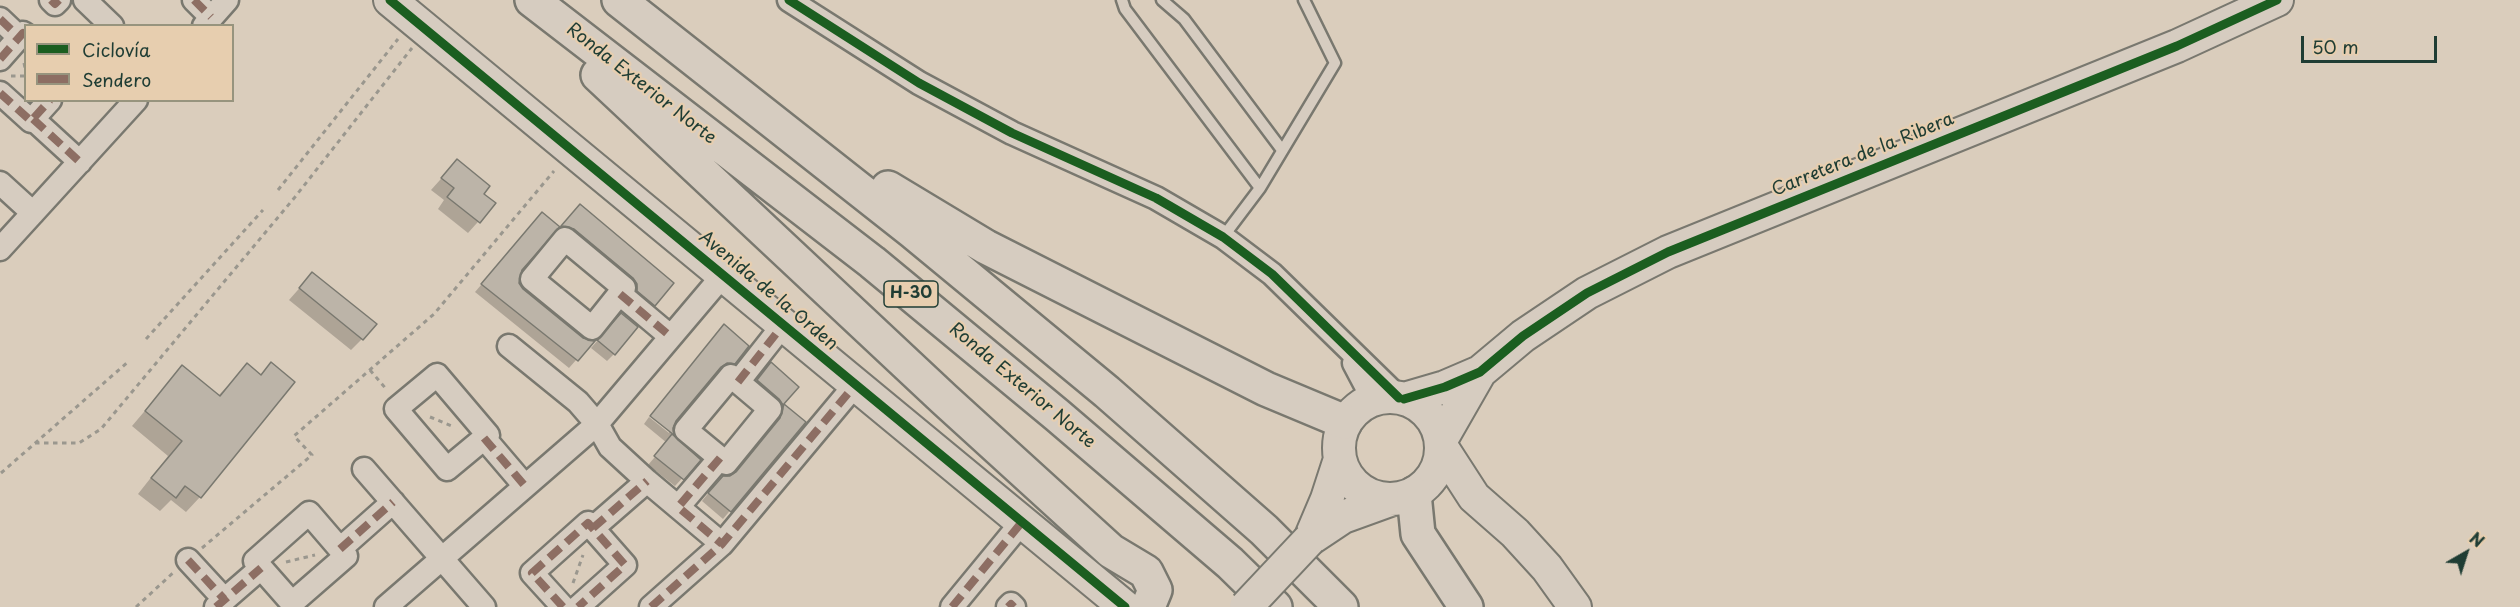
<!DOCTYPE html>
<meta charset="utf-8">
<style>
body{margin:0}
#map{position:relative;width:2520px;height:607px;overflow:hidden;background:#dacdbc;font-family:"Playpen Sans",sans-serif}
canvas{display:block}
.legend{position:absolute;left:24px;top:24px;width:210px;height:78px;box-sizing:border-box;background:#e7ceaf;border:2px solid #97947e;margin:0;padding:8px 10px;list-style:none;font-size:18px;color:#1f3d34}
.legend li{display:flex;align-items:center;gap:12px;height:30px}
.legend b{width:30px;border:2px solid #97947e}
.north{position:absolute;left:2436px;top:523px;width:60px;height:60px;-webkit-text-stroke:4px #e7ceaf;paint-order:stroke;rotate:39deg;font-size:16px;font-weight:700;line-height:24px;text-align:center;color:#1f3d34}
.north::after{content:'';display:block;margin:auto;width:21px;height:27px;background:#1f3d34;clip-path:polygon(50% 0,100% 100%,50% 72%,0 100%)}
.scale{position:absolute;left:2301px;top:36px;width:136px;height:27px;box-sizing:border-box;border:3px solid #1f3d34;border-top:0;padding-left:8px;font-size:18px;line-height:21px;white-space:nowrap;color:#1f3d34;-webkit-text-stroke:4px #e7ceaf;paint-order:stroke}
</style>
<div id="map">
<canvas width="2520" height="607"></canvas>
<ul class="legend">
<li><b style="height:8px;background:#1b5e20"></b>Ciclovía</li>
<li><b style="height:8px;background:#8d6e63"></b>Sendero</li>
</ul>
<div class="north">N</div>
<div class="scale">50 m</div>
</div>
<script>
const g = document.querySelector('canvas').getContext('2d');
g.lineJoin = 'round';
function paint(path, color) {
  g.fillStyle = color;
  g.fill(path, 'evenodd');
}
function trace(path, color, width, dash) {
  g.strokeStyle = color;
  g.lineWidth = width;
  g.lineCap = dash ? 'butt' : 'round';
  g.setLineDash(dash || []);
  g.stroke(path);
}
function write(font, color, halo, rows, align = 'center') {
  g.font = font + ' "Playpen Sans",sans-serif';
  g.lineWidth = 4.5;
  g.setLineDash([]);
  g.textBaseline = 'middle';
  g.strokeStyle = halo;
  g.fillStyle = color;
  for (const [text, x, y, turn = 0] of rows) {
    g.save();
    g.translate(x, y);
    g.rotate((+turn || 0) * Math.PI / 180);
    g.textAlign = isNaN(turn) ? turn : align;
    if (halo) g.strokeText(text, 0, 0);
    g.fillText(text, 0, 0);
    g.restore();
  }
}
paint(new Path2D(`
 M457,161L482,194L494,204L468,233L438,209L444,200L431,190Z
 M580,206L654,305L647,312L566,235L553,233L520,270L518,284L522,290L583,340L592,342L569,368L475,292L542,214L559,228Z
 M312,274L362,339L351,350L289,300Z
 M614,322V354L607,361L591,348Z
 M717,333L734,363L726,370H718L674,421L671,428L672,436L699,460L675,486L648,465L667,443L644,424L649,417L669,433V429Z
 M271,364L293,382L200,497L186,512L171,500L160,511L138,494L168,456L132,426L182,367L218,396L247,365L260,376Z
 M764,372L797,387L782,404L804,422L723,519L702,501L715,485L734,475L774,426L777,412L750,388Z`), '#0003');
const building = new Path2D(`
 M457,159L490,186L484,194L496,203L480,223L447,197L454,188L441,178Z
 M580,204L674,283L655,306L637,291V284L633,278L574,229L561,226Z
 M542,212L560,227L522,270L519,283L523,289L583,338L595,341L578,361L481,284Z
 M312,272L377,324L363,340L299,288Z
 M621,313L638,327L615,355L597,340Z
 M724,324L749,346L735,364L727,363L721,367L676,421L673,428L674,435L650,416Z
 M271,362L295,382L201,498L185,486L176,498L151,478L182,441L145,411L182,365L220,396L247,363L261,375Z
 M771,362L799,387L783,405L779,399L757,380Z
 M784,404L806,422L731,512L708,493L723,476H730L736,472L780,418Z
 M672,434L701,460L684,480L654,456Z`);
paint(building, '#bcb4a8');
trace(building, '#79786f', 1.5);
const lane = new Path2D(`
 M1122,0L1125,9L1260,188
 M1162,0L1184,19L1282,150
 M1223,237L1260,188L1335,63L1304,0`);
const street = new Path2D(`
 M51,0L55,4L59,0
 M85,0L112,26
 M194,0L211,17
 M789,0L919,83L1012,133L1156,198L1223,237L1272,274L1399,398
 M0,19L20,38
 M204,26L227,0
 M0,59L23,33L26,35
 M0,93L31,121L50,100
 M33,119L80,162
 M0,183L33,213
 M565,239L624,288L592,328L532,279Z
 M0,249L136,100
 M620,294L670,336
 M509,346L578,402L597,424L610,447L647,481L722,544
 M1354,363L1373,399
 M437,375L488,435L447,469L396,409Z
 M731,376L770,409L726,463L686,430Z
 M738,382L783,325
 M484,438L525,486
 M364,469L484,607
 M678,507L720,458
 M309,513L346,556L292,603L255,561Z
 M593,528L647,481
 M340,549L393,502
 M188,560L224,599
 M216,607L261,568
 M386,607L597,424L724,274
 M563,607L532,573L588,523L625,565L578,607
 M651,607L722,544L855,385
 M952,607L1022,522
 M1008,607L1011,604L1014,607`);
const secondary = new Path2D(`
 M390,0L1125,607
 M1339 448a51 51 0 1 1 102 0a51 51 0 1 1-102 0Z
 M1404,399L1445,387L1480,372L1523,336L1587,293L1668,252L2177,46L2277,0
 M1441,440L1480,372
 M1441,446L1474,497L1515,533L1547,568L1575,607
 M1310,539L1343,517L1390,500
 M1310,539L1327,499L1340,459`);
const highway = new Path2D(`
 M532,0L872,262L1057,415L1230,563L1275,607
 M619,0L912,231L1107,392L1264,530L1341,607
 M598,75L944,399L1111,551L1146,572L1155,590L1148,607
 M888,188L986,247L1266,389L1345,422
 M1414,494L1418,534L1466,607`);
trace(lane, '#79786f', 15);
trace(street, '#79786f', 27);
trace(secondary, '#79786f', 36);
trace(highway, '#79786f', 38);
trace(new Path2D(`
 M24,63L26,73
 M11,76H26
 M278,190L398,39
 M146,339L263,210
 M370,370L387,390
 M430,417L454,427
 M35,443H79L101,429L295,197L412,48
 M1,473L129,361
 M202,548L312,455L294,436L434,314L554,171
 M286,562L315,555
 M573,583L583,555
 M136,607L174,572`), '#9a978e', 3, [4.5, 4.5]);
trace(lane, '#d6ccc0', 10);
trace(street, '#d6ccc0', 22);
trace(secondary, '#d6ccc0', 32);
trace(highway, '#d6ccc0', 33);
const secondaryBridge = new Path2D(`
 M1246,607L1310,539`);
trace(secondaryBridge, '#79786f', 36, []);
trace(secondaryBridge, '#d6ccc0', 32);
trace(new Path2D(`
 M51,0L55,4L59,0
 M194,0L211,17
 M0,19L20,38
 M0,59L23,33L26,35
 M0,93L31,121L50,100
 M33,119L80,162
 M620,294L670,336
 M738,382L783,325
 M484,438L525,486
 M720,458L678,507L722,544
 M593,528L647,481
 M340,549L393,502
 M188,560L224,599
 M216,607L261,568
 M563,607L532,573L588,523L625,565L578,607
 M651,607L722,544L855,385
 M952,607L1022,522
 M1008,607L1011,604L1014,607`), '#8d6e63', 8, [15, 8]);
trace(new Path2D(`
 M390,0L1125,607
 M789,0L919,83L1012,133L1156,198L1223,237L1272,274L1399,398
 M1404,399L1445,387L1480,372L1523,336L1587,293L1668,252L2177,46L2277,0`), '#1b5e20', 9);
for (const [x, y, w] of [
 [911,294,54]
]) {
  const box = new Path2D();
  box.roundRect(x - w / 2, y - 13, w, 26, 4.5);
  g.fillStyle = '#e7ceaf';
  g.fill(box);
  trace(box, '#1f3d34', 1.5);
}
write('bold 16px', '#1f3d34', null, [
 ["H-30",911,294]
]);
write('18px', '#1f3d34', '#e7ceaf', [
 ["Ronda Exterior Norte",641,84,38],
 ["Carretera de la Ribera",1863,155,-22],
 ["Avenida de la Orden",768,291,40],
 ["Ronda Exterior Norte",1022,386,40]
]);
</script>
